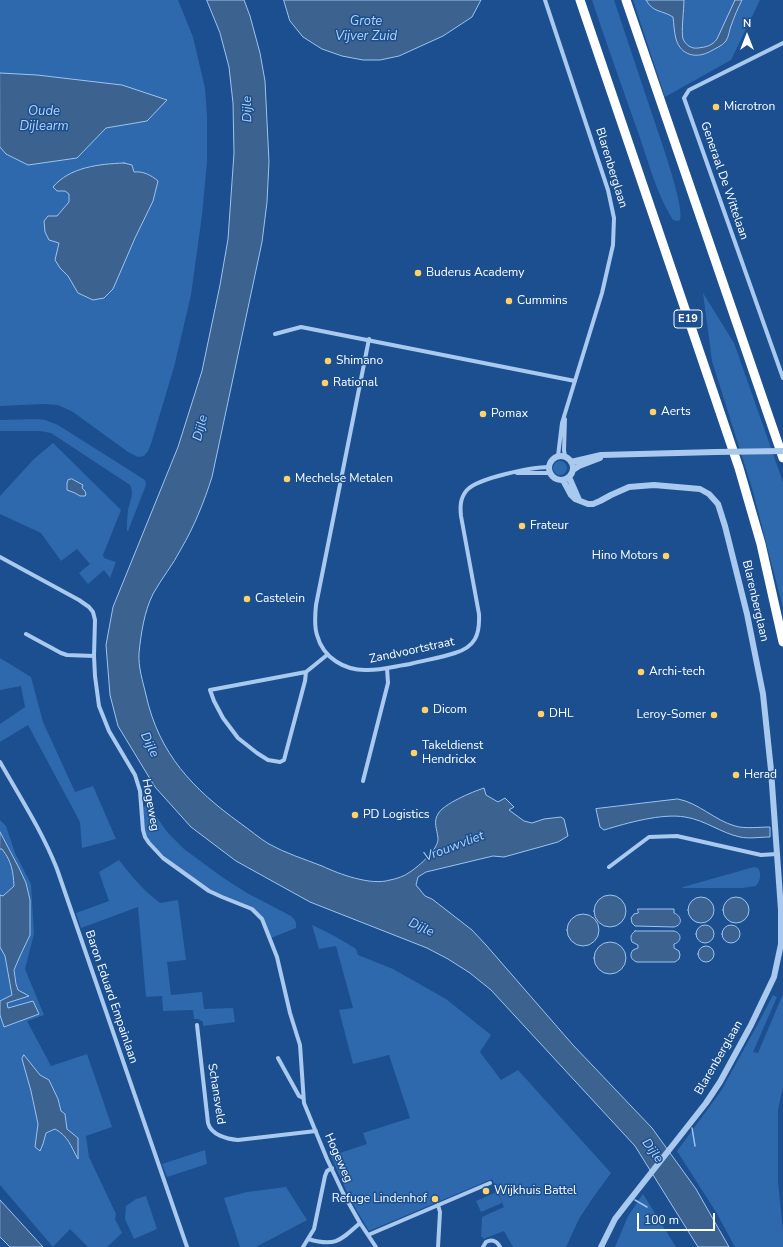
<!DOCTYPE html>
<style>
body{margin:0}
#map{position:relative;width:783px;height:1247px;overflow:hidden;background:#1b4f8f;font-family:"Nunito Sans",sans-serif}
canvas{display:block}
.north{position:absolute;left:727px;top:16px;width:40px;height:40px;-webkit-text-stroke:3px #1b4f8f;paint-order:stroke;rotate:0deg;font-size:11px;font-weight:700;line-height:16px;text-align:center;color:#fff}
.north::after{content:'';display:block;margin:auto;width:14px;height:18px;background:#fff;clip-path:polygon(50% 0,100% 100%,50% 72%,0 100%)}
.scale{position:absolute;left:637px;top:1213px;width:78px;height:18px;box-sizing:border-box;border:2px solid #fff;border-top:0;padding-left:5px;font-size:12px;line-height:14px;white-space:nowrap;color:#fff;-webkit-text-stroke:3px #1b4f8f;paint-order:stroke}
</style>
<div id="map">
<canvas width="783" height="1247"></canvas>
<div class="north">N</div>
<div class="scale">100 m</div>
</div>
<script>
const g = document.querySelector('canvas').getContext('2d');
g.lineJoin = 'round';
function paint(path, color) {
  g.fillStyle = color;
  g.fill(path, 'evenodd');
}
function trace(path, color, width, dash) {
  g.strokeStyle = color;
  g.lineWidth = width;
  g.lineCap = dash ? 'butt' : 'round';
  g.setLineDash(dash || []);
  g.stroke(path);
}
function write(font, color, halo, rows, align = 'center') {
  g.font = font + ' "Nunito Sans",sans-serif';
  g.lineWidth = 3;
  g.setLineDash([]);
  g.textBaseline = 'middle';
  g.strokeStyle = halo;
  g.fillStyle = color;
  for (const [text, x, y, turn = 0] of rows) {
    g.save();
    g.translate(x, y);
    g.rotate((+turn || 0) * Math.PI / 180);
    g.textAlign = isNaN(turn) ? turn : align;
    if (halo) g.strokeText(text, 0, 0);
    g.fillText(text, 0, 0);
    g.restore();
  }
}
paint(new Path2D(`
 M0,0H178L193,37L205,88L207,116V162L202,215L191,295L174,367L151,444L148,451L144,456L138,457L128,452L73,412L58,405L44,404L0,406Z
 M592,0H614C625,33 636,66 647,99C653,118 686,207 680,220L677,221L673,220C657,195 649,164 639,135C623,90 607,45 592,0Z
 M633,0H760L731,60L665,97Z
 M703,293L734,343L783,482V608L752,488L712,361Z
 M37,419L45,420L58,425L145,480L146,485L128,531H127C127,524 127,517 128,511C129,501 135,495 130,485L51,433L40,431H0V420Z
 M53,443L121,510L103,555L104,558L116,562L110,578L104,570L88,584L79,573L90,564L77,549L61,561L41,533L0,514V496L34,459Z
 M553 468a7 7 0 1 1 14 0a7 7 0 1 1-14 0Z
 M0,658L31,677L43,722L75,792L93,786L116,839L82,848L80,822L28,725L0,742V724L25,707L21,686L0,690Z
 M148,805L168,833L184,849L222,877L247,893L291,916C295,920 297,922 296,928L271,938L262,917L254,909L215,893L169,860L153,845L146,836L145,829L143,807Z
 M0,820L6,826L15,853L31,884L34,934L25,969L44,1015L27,1021L51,1066L87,1054L112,1127L86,1136L89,1157L116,1214L115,1219L122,1233L107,1247H88L70,1229L53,1247L0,1185V1015L4,1027L39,1014L8,1008L7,1003L28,996L18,990L16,984L14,970L20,956L30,935V900L26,883L19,868L0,832ZM24,1055L40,1075L49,1080L58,1099L61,1111L65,1114L67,1129L78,1138L70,1144L68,1139L55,1129L46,1133L43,1144L35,1147L38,1124Z
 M0,849H2C12,862 13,871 14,886L3,896L0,895Z
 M119,860C132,877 143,890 160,903L178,900L186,960L167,962L171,995L202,992L204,1009L233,1008L235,1022L203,1026V1022L198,1019H194L193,1010L163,1011L162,996L146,997L138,907L81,928L76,913L109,901L99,872Z
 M754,867L758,868C762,874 760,881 756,886L742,888H682L683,887Z
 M312,925C328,932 342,940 356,949L358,955L393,969L446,999L491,1035L480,1052L501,1080L518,1070L611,1173L592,1199L579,1219L566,1247H513L504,1231L483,1239V1237H481L482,1217L504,1207L492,1179L369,1231L350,1199L331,1156L367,1144L363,1133L410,1118L389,1055L353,1064L339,1010L353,1008L336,946L319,949Z
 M0,947L5,956L12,995L0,1001Z
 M783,994V1087L778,1110V1182L783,1231V1247H735L716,1212L677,1151L721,1091L761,1018L773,995L777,997L753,1052L758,1053Z
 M205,1150L207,1164L167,1177L162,1164Z
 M286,1187L307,1220L256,1247H240L224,1198L247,1192Z
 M497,1192L502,1203L481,1212L476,1201Z
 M643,1194L676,1247H615L628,1216Z
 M146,1196L157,1229L134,1239L125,1219L126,1206L136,1199Z`), '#2e69ad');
const water = new Path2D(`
 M207,0H244L250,16L260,53L265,81L269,162L267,202L262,242L212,477C204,502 194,527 181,549C173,565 161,579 153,594C144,612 141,634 139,653C138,667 143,682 146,695C159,754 193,789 240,823C250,830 259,838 269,844C285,853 304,859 322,866C339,874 371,886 390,880C396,879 405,876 410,872C419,866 439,849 438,838C437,829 433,822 438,814C443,804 472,792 484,788L486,795L498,802L505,798L514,807L509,810L524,821L532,823L544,819L561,817L564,819L568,836L558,842L504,857L493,856L426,872L418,877L416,885L425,896L432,899L472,930L486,945L573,1045L652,1128L696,1189L729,1247H698L635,1146L491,990L470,973L448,959L427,948L310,902L236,861L191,827L155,787L118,726L110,695L106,645L113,607L178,447L202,371L220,285L228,239L234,153L233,103L229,67L220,33Z
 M284,0H481L472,17L443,36L399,56L380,60H363L342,56L322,49L303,37L290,21Z
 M646,0H684C684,8 681,33 683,39C686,45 691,49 698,48C706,47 712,46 717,39L735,0H742C738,8 734,17 731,26C729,31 729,36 726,41C722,46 716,48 711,51C697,59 681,56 676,39C674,32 674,24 673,17C662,10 653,13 646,0Z
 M0,73L37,75L122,85L167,100L147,121L106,128L77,158L28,165L6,154L0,147Z
 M124,163L132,165L134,172C143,171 151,175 158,181L153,201L135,238L113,289L104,298L93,300L78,293L68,276L60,268L55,260L59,243L49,240L45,232L44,221L48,216H57L69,202V194L65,191H57L53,187C70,167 99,164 124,163Z
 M72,479L83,485L82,488L85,491L86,495L85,496H80L75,493L67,490V483L68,480Z
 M678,799C699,803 714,820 735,826C744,829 760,827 770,827V837C761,837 749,839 740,837C721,833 705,820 685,817C662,813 627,823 604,830L600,827L596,809Z
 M0,832L19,868L26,883L30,900V935L20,956L14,970L16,984L18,990L29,996L7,1003L8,1008L33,1001L39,1014L4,1027L0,1015V1001L12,995L5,956L0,947V895L3,896L14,886C13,871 12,862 2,849H0Z
 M594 911a16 16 0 1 1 32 0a16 16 0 1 1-32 0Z
 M688 910a13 13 0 1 1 26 0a13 13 0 1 1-26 0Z
 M723 910a13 13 0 1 1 26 0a13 13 0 1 1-26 0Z
 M638,909H674V913C682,916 683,925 674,927L635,926L632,923L631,918L634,914L638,913Z
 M567 930a16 16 0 1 1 32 0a16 16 0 1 1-32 0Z
 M722 934a9 9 0 1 1 18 0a9 9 0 1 1-18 0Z
 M696 934a9 9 0 1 1 18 0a9 9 0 1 1-18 0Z
 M635,931H674C682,933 682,942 674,944V948L679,951L680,955L679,959L675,962H637C631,960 629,955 633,950L638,948V945L632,942C630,937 631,934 635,931Z
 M594 958a16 16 0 1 1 32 0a16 16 0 1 1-32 0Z
 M698 954a8 8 0 1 1 16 0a8 8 0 1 1-16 0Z
 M24,1055L40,1075L49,1080L58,1099L61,1111L65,1114L67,1129L78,1138V1159C70,1145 69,1137 55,1129L46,1133L43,1144L40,1151L35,1147L38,1124L31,1091L22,1059Z
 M0,1200L43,1247H10L0,1237Z`);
paint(water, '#3c6290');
trace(water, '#9cc4f0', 1);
trace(new Path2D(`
 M692,1128L695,1146
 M635,1200L647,1207`), '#9cc4f0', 1.5);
trace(new Path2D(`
 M545,0L608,190L614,218L613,245L602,293L562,423L558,456
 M783,43L689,90L684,98L783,378
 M275,334L301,327L575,381
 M369,339L316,605C315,615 314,626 317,635C323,658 345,671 368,670C382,670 396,666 410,664C425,660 440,658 455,653C475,647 480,635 479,614L461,516C460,507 460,498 467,490C478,478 532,467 549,467
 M565,419L564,450L565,457
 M517,473H549
 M0,557L79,600L89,607L93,612L95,620L94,656L95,676L99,706L109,731L135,775L140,791L143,830L145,837L149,843L163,858L209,891L222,897L252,909L262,919L277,957L290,1013L300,1045L304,1103L327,1159L343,1193L360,1223L376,1247
 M26,634L61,653L67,655L94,656
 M306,672L305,681L284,760L280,762L268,760L257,753L238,738L223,718L214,701L210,690L306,672L327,655
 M0,762C20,797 42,831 57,869L187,1247
 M363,781L388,683L387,668
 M609,867L649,837L677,836L761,855L777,854
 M197,1025L208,1123C211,1135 227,1139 238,1140L316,1131
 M278,1058L299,1096L303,1098
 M438,1205L440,1212L438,1247
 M368,1235L490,1183
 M308,1239C335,1247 340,1241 360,1223
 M303,1247L314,1229L325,1176L327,1171L332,1168
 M483,1247L486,1242C492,1239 497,1241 500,1247`), '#a9c9ee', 4);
trace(new Path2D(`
 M549 468a12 12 0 1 1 24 0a12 12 0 1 1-24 0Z
 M571,462L601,455L716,452
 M573,470L579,466L600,458
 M569,477L579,500
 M563,480L571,495L575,499L588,504H593L600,501L611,495L629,487L654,485L700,489L709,494L718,504L725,526L747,614L763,694L771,770L781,910V944L774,977L751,1025L720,1082L706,1103L625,1206L615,1219L601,1247`), '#a9c9ee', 6);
trace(new Path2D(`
 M580,0L739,468L761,544L783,642
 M626,0L783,458`), '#fff', 9);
trace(new Path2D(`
 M716,452L783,451`), '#a9c9ee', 6);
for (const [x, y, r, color] of [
 [716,107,4,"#ffd166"],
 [418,273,4,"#ffd166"],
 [509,301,4,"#ffd166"],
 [328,361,4,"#ffd166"],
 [325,383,4,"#ffd166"],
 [653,412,4,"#ffd166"],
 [483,414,4,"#ffd166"],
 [287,479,4,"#ffd166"],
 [522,526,4,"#ffd166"],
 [666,556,4,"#ffd166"],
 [247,599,4,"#ffd166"],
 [641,672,4,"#ffd166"],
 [425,710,4,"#ffd166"],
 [541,714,4,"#ffd166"],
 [714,715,4,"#ffd166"],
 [414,753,4,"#ffd166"],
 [736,775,4,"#ffd166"],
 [355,815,4,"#ffd166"],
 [486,1191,4,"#ffd166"],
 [435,1199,4,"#ffd166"]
]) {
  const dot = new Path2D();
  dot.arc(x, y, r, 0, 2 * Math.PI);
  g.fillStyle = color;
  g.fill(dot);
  trace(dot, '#1b4f8f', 1.5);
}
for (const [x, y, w] of [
 [688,319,28]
]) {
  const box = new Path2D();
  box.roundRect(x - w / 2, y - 9, w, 18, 3);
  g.fillStyle = '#1b4f8f';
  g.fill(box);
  trace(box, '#fff', 1);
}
write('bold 11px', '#fff', null, [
 ["E19",688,319]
]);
write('12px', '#fff', '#1b4f8f', [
 ["Microtron",724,107],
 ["Buderus Academy",426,273],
 ["Cummins",517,301],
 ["Shimano",336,361],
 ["Rational",333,383],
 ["Aerts",661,412],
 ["Pomax",491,414],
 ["Mechelse Metalen",295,479],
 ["Frateur",530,526],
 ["Hino Motors",658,556,"right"],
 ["Castelein",255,599],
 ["Archi-tech",649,672],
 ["Dicom",433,710],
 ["DHL",549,714],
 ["Leroy-Somer",706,715,"right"],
 ["Takeldienst",422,746],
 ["Hendrickx",422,760],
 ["Herad",744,775],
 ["PD Logistics",363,815],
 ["Wijkhuis Battel",494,1191],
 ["Refuge Lindenhof",427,1199,"right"]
], 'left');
write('12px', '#fff', '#1b4f8f', [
 ["Blarenberglaan",611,168,73],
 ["Generaal De Wittelaan",724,181,71],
 ["Blarenberglaan",755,601,77],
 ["Zandvoortstraat",412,651,-12],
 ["Hogeweg",150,805,80],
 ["Baron Eduard Empainlaan",111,997,71],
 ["Blarenberglaan",719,1058,-60],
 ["Schansveld",216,1094,81],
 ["Hogeweg",338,1158,66]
]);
write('italic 13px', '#b5d3f5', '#1b4f8f', [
 ["Grote",366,22],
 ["Vijver Zuid",366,37],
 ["Dijle",248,109,-91],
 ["Oude",44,112],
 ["Dijlearm",44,127],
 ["Dijle",201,428,-76],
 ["Dijle",149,745,64],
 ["Vrouwvliet",454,847,-21],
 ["Dijle",421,928,25],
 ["Dijle",652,1151,54]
]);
</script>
